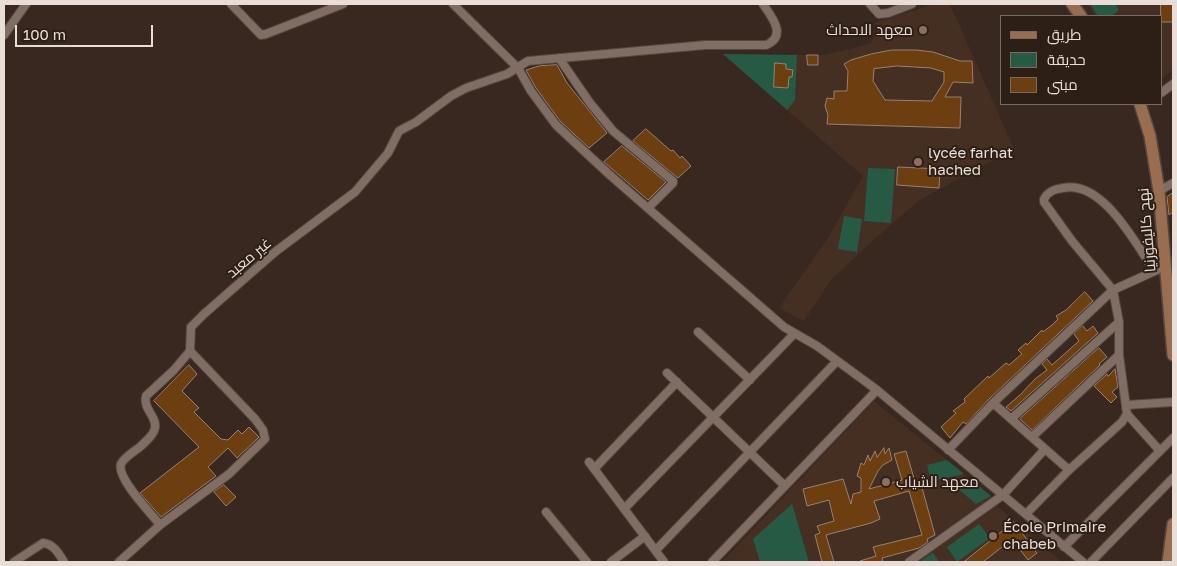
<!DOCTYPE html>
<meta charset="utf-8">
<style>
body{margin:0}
#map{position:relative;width:1177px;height:566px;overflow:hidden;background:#392820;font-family:"Golos Text",Cairo,sans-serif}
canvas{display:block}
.frame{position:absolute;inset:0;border:5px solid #e8ddd7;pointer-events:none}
.legend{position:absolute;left:1000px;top:15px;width:162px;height:90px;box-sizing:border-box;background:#2e1f16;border:1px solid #786b63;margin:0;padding:6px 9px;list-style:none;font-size:15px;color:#e8ddd7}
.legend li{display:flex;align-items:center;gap:10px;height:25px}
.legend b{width:25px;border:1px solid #786b63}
.scale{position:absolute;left:15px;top:25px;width:138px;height:22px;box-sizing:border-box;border:2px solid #e8ddd7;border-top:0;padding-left:6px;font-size:15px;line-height:18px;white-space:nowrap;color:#e8ddd7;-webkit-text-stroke:4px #2e1f16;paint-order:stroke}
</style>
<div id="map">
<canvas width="1177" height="566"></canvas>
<div class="frame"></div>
<ul class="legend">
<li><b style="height:6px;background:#996d50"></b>طريق</li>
<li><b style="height:14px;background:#265a45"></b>حديقة</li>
<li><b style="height:14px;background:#6d3e0f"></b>مبنى</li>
</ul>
<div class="scale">100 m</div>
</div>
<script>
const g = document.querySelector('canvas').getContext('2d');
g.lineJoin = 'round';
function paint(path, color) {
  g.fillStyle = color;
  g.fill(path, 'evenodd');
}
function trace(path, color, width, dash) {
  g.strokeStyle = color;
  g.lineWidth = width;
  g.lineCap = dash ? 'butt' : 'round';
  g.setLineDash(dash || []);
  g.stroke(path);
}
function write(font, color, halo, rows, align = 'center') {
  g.font = font + ' "Golos Text",Cairo,sans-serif';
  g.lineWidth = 4;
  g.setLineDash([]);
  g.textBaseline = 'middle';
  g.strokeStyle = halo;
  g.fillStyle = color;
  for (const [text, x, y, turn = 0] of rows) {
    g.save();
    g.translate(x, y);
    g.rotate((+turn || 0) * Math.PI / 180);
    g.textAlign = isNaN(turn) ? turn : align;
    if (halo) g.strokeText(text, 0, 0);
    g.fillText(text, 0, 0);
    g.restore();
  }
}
paint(new Path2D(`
 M934,4H950L1014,149L920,200L871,242L830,281L804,321L779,308L828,238L863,176L723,54L824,55L862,46L872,42L877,30L874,23Z
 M1087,4H1173V69L1161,80V16H1095Z
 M874,401L991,496L998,507L1062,562H940L932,553L919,562H722Z`), '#452f22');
paint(new Path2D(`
 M1090,4H1115L1119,10L1112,16H1098Z
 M723,54L797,55L795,100L787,110Z
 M868,168L895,169L891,223L864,221Z
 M844,216L862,219L857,252L838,249Z
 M947,460L964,474L931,481L927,465Z
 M974,482L991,496L976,504L956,487Z
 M792,504L809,562H760L753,539Z
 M979,524L990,538L957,562L947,547Z
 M933,553L940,562H919L932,553Z`), '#265a45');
const building = new Path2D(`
 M1161,4H1173V22H1161Z
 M892,50H916L933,52L960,61H972L973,83L953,82L945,97H961L960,128L827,124L828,115L825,106L827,98L834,99V91H847L848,71L844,64L851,60L871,54ZM897,66L931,68L944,72V82L932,101L885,100L873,81L874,69Z
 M807,55H818V65H808Z
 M775,63L786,64V69L793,70L792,77H789L788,88L774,87Z
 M557,65L567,83L607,133L589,148L560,121L536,88L526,70L539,66Z
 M646,129L671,151L673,150L680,158L682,156L691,166L678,178L633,141Z
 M622,146L666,182L648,200L604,162Z
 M898,167L940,169L939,188L897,185Z
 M1173,193V212L1169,215L1167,197Z
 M1085,292L1093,301L989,399L966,424L963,422L950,438L941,427L956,413L953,411L965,402L964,399L988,376L989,378L1006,363L1009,365L1022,354L1018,350L1026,343L1027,345L1042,330L1043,332L1052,325L1058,319L1056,316L1066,310Z
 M1083,326L1087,331L1093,326L1098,333L1011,411L1006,407L1021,394L1035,379L1047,370L1042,364L1047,359L1052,365L1079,341L1074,334Z
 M1099,348L1107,357L1099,364L1100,365L1032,430L1020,419Z
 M189,365L197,374L182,391L199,408L194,412L221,439L228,440L238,430L242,434L249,427L259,437L237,458L228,448L208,467L216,476L161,517L140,493L199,447L154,401Z
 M1115,369L1118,387L1112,392L1117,397L1111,403L1094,386L1107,374L1108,376Z
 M884,448L885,454L889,448L892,460L883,465L878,471L869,489L902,480L894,454L906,451L916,485L921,484L935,535L927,539L928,542L919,548L882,558L883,562H860V561L876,556L873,547L922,535L909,491L874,501L880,519L871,523L826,535L834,562H822L815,535L820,533L817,526L834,521L829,500L807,506L803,489L843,479L851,504L853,494L861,492V478L857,476L861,463L864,465L868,455L870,461L875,451L877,457Z
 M224,485L236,497L226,506L214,492Z
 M1014,522L1037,553L1028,560L1012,539L983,562H964Z`);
paint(building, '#6d3e0f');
trace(building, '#948275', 1);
const street = new Path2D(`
 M231,4L261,35L266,34L343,4
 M453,4L518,68L531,91L556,125L611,176L784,327L817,346L877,390L1083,562
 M870,4L879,14L888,13L912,4
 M4,35L26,4
 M559,58L590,103L613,131L673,181V183L648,208
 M1161,93L1173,84
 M1159,191L1173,183
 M698,332L750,380
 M667,373L785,486
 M993,403L1069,470
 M1127,405L1173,402
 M1127,414L1160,451
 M1011,419L1119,322
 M1032,437L1119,355
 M948,450L993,403L1113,290L1157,270
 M589,462L664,562
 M594,469L677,382
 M624,509L794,334
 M546,512L587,562
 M1026,514L1069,470L1122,422L1127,414L1119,355V322L1113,290L1072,241L1044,202V199C1048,191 1055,189 1063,188C1102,179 1135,243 1154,270
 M160,525C151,513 116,478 121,464C124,457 135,451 141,446C146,441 154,435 155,428C157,416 143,410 146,396L174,370L190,351L191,327L204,314L275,252L355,192L388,153L399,131L416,122L451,96L466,88L507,74L528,61L705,45H766C788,36 771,16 763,4
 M1064,547L1173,438
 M656,550L837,361
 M14,562L43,543C54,544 59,554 64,562
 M119,562L160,525L229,474L265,439L263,430L255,419L190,351
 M611,562L645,536
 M712,562L877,390
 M909,562L1003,495L1045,449
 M1091,562L1173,478`);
const secondary = new Path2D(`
 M1072,4L1081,16
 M1140,104L1150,136L1159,191L1173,355
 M1168,562L1173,524`);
trace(street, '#54463f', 10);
trace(secondary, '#54463f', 14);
trace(street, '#806d63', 8);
trace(secondary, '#996d50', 11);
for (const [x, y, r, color] of [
 [923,30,5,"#8d6e63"],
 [918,162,5,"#8d6e63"],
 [886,482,5,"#8d6e63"],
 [993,536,5,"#8d6e63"]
]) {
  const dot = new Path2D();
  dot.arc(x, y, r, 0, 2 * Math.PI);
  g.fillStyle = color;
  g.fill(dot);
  trace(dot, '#2e1f16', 2);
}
write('15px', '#e8ddd7', '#2e1f16', [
 ["معهد الاحداث",913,30,"right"],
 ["lycée farhat",928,153],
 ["hached",928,170],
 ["معهد الشياب",896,482],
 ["École Primaire",1003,527],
 ["chabeb",1003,544]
], 'left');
write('15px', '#e8ddd7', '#2e1f16', [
 ["نهح كاليفورنيا",1147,230,-95],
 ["غير معبد",249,258,-40]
]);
</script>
